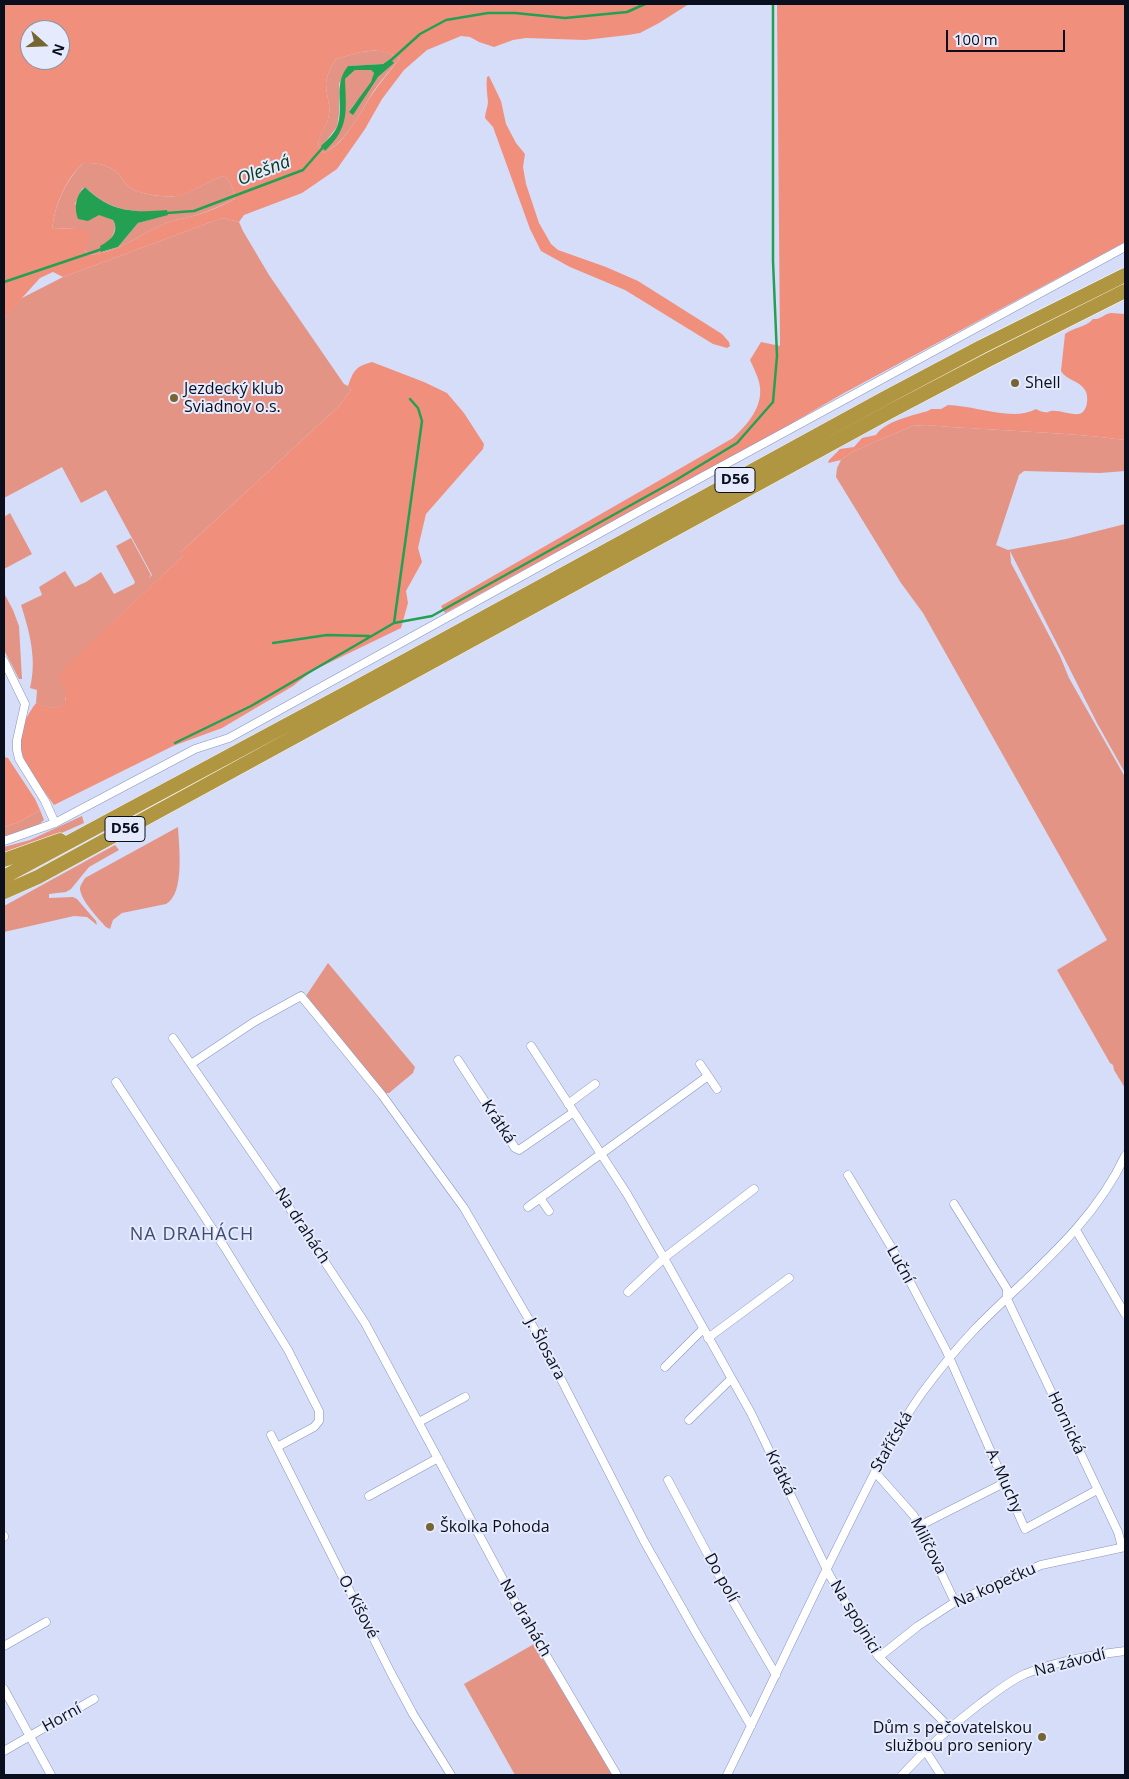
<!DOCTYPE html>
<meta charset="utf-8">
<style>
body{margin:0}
#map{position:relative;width:1129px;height:1779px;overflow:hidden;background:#d5ddf8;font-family:"Open Sans",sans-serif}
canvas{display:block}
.frame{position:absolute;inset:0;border:5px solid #0a0e1d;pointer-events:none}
.north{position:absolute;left:20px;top:20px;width:50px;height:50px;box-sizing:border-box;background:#e5ebfd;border:1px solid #8d93a3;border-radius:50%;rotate:110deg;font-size:14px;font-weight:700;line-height:20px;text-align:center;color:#0a0e1d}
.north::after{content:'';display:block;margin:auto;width:18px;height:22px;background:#766533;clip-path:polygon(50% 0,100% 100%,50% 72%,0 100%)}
.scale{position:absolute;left:946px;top:30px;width:119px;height:22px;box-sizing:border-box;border:2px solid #0a0e1d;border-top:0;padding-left:6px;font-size:15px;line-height:18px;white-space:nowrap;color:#0a0e1d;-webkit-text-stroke:4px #e5ebfd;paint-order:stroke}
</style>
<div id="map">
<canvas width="1129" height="1779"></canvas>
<div class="frame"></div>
<div class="north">N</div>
<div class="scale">100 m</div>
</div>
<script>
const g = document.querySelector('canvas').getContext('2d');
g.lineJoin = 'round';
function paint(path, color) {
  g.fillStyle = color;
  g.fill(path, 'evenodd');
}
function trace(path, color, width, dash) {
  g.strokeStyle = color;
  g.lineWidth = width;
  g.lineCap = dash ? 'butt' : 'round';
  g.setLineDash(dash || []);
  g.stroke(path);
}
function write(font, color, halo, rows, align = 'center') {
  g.font = font + ' "Open Sans",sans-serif';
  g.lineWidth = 4;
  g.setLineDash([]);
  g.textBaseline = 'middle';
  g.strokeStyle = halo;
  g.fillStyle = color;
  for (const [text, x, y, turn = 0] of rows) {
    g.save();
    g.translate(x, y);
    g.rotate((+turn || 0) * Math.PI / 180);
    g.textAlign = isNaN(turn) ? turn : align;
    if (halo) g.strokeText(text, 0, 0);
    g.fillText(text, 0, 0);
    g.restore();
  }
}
paint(new Path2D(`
 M378,50L389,53L400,58C391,69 381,80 373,92C359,114 348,140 324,153L319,148C317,134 325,131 328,119C332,107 326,96 326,84C326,75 332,66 336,59L361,52ZM390,59L393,63L378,77L349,112C356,99 373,88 374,73L371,70H355L345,79V115L325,151L322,146L337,127L339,114V84L348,66L383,64Z
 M83,163C96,163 109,164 119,174C122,178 124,183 128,186C137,194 164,198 176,196C193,193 207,181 223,176C232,180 233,190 235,199C222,205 207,212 193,216C184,219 175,219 166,223C140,234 118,253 89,255L84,250L77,228L52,229C55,204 65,181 83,163ZM85,187C113,214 133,210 168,214L138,223L118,247L102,252C107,241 120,232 113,220L75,204L82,189Z
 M222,218L239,222L243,231L269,275L344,384L348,386L351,390L339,406L181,552L183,556L109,626L67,687L65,703C57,711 46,708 36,703L37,690L30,688C37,660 30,633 21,605L42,595L39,587L65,571L75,587L86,582L101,572L114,594L134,584L135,582L116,546L131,538L151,575L148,579L152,575L106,490L81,503L62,467L4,498V318L20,299L63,277Z
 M926,425C992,431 1059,431 1125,440V471L1100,473L1024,471L1019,475L996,545L1008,550L1066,539L1125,524V773L1097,723L1010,551L1011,563L1060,656L1069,678L1125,777V1088L1114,1070L1113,1065L1110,1063L1057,970L1107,940L923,613L901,583L836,477L837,468L841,460L852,452L912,426Z
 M10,513L32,554L4,569V517Z
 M4,593L13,610L19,626L22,679H19L4,650Z
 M40,810L44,820L37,826L4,837V827L19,822Z
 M82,816L84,823L30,847L4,855V847L30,840Z
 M178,827C179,846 185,894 166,904L122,913L113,920L110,929L106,927C99,919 81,901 80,889C80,885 83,882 85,878Z
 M115,845L119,850L89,867L71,889L66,892L49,894V898L73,897L77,899L96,921L97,925L87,917L74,916L4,932V906Z
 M328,963L415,1067L413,1073L389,1093H383L306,996Z
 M534,1644L613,1775H515L464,1684Z`), '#e39485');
paint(new Path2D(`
 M4,4H689L659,23L640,33L628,35L585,40L526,38L513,40L494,47L479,42L470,37L461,36L427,50L404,70L382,99L365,129L337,169L302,193L244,215L239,222L222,218L63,277L53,272L40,278L4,318ZM30,30H60V60H30ZM377,50L389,53L400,58C391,70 381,81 373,93C359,113 348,141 324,153L319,148C317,135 325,131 328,119C332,107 326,96 326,84C326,75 332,66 336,59L361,52ZM83,163C96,163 109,164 119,174C122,178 124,183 128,186C137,194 164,198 177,196C193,193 207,181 223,176C232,180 233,190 235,199C222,206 207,212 193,216C184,219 175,219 166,223C140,234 118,253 89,255L84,250L90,239L89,232L77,228L52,229C55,204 65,180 83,163Z
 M777,4H1125V242L844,393L780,430L445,613L441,606L733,438C748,424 765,405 759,382C757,374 753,367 750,360L761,342L780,346Z
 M489,76L501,101L506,124L516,143L525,154L523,167L526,184L539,223L551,244L558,250L606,267L638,281L722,334L729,342L730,346L727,348L713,344L625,290L570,267L541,251L530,229L493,127L485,118C485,112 488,107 488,102C487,93 486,86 487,77Z
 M1111,313L1125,314V440C1059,431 992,431 926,425L912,426L852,452L841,460L828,463L829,460L840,449L854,447L862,438L876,435C885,421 914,415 928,411L931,409H941L948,405C973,405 1013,422 1036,409C1038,410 1042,412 1044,412C1048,413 1047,412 1051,411C1060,410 1069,415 1079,414C1088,412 1089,396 1085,390C1079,380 1067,381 1061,371L1065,334C1074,327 1085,328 1093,319C1100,320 1104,314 1111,313Z
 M372,362L424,382L447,393L464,413L484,444L483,449L426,514L418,548L422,562L406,591L408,603L401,628L312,671L293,686L222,728L173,746L54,805C29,768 3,747 36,703C47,708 61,712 66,699L64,691L67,688L63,687L59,679L60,674L67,665L183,556L180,553L339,406L351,390L348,386C354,370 355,367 372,362Z
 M4,757L8,758L35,799L40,810L19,822L4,827Z`), '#f18f7d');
paint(new Path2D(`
 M390,59L394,63L378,77L353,115L349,112L351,109L371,82L374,73L371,70H355L345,79C346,111 350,127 325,151L321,146C327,140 334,134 337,127C345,106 332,86 348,66L383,64Z
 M85,187C110,212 133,213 167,210L168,215L138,223L118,247L101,252L100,246C110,241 120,232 113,220L99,215L88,221L78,219C74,208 75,196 85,187Z`), '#24a053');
trace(new Path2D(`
 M389,62L420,34L446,20L488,13H515L565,18L627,12L645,4
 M167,213L194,211L303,170L325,145
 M4,282L102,249
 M394,623L422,421L418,408L410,399
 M273,643L327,635L369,636
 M175,743L251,706L394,623L432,616L676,480L737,443L773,402L777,356L773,261V4`), '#24a053', 2.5);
const minor = new Path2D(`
 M4,661L25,704L17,740V750L19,759L45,801L55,823
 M4,841L55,823L195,749L229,738L645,508L1125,247
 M173,1038L279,1192L365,1323L520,1611L617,1775
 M531,1046L627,1194L664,1258L751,1413L829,1574L869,1644L879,1657L950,1728
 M458,1060L515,1148L519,1150L574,1112
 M191,1064L254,1022L301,996L382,1095L464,1208L542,1342L644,1541L695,1631L751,1726
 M700,1064L717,1089
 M116,1082L225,1248L288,1350L319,1411V1421L314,1427L277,1447
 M568,1104L595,1084
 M848,1175L896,1255L946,1350L1025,1529L1097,1490
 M540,1198L549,1211
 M954,1204L1007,1289V1299L1118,1532L1122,1547
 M528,1207L708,1076
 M1076,1230L1125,1314
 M628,1292L664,1258L754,1189
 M708,1338L789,1278
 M665,1367L703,1329
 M689,1420L731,1379
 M419,1422L465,1397
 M271,1435L391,1673L413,1714L451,1775
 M875,1472L914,1516L955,1602
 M668,1480L731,1598L776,1675
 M369,1496L438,1458
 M919,1526L1004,1483
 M4,1537V1536
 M4,1646L46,1622
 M879,1657L918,1626L955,1602L1041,1565L1125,1547
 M4,1689L51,1775
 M925,1750L941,1775
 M4,1751L94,1699
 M727,1775C766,1696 803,1616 842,1538C867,1488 890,1438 922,1393C939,1370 956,1349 975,1329C1029,1274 1092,1227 1125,1156
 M902,1775C926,1749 952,1725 981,1703C995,1693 1009,1681 1025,1674C1057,1661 1091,1655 1125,1651`);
const motorway = new Path2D(`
 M4,860L60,840
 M4,877L348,692L885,398L981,347L1125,275
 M4,892L38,877L891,411L988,360L1125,291`);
trace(minor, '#8895bf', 9);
trace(motorway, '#fff', 15);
trace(minor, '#fff', 8);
trace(motorway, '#b19642', 14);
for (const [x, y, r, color] of [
 [1015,383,5,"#766533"],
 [174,398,5,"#766533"],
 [430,1527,5,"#766533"],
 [1042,1737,5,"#766533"]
]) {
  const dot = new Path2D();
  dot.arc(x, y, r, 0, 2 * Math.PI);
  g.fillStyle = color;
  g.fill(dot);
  trace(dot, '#e5ebfd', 2);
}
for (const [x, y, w] of [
 [735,480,40],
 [125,829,40]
]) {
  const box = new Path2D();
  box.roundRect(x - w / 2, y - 12.5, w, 25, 4);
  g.fillStyle = '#e5ebfd';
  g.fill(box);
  trace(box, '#0a0e1d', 1);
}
write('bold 15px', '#0a0e1d', null, [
 ["D56",735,480],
 ["D56",125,829]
]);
write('16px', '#0a0e1d', '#e5ebfd', [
 ["Shell",1025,383],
 ["Jezdecký klub",184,389],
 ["Sviadnov o.s.",184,407],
 ["Školka Pohoda",440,1527],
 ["Dům s pečovatelskou",1032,1728,"right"],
 ["službou pro seniory",1032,1746,"right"]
], 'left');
write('16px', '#0a0e1d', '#e5ebfd', [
 ["Krátká",498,1122,57],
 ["Na drahách",302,1226,57],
 ["Luční",900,1265,61],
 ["J. Šlosara",545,1349,62],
 ["Hornická",1066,1423,65],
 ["Staříčská",892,1442,-60],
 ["Krátká",780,1473,64],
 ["A. Muchy",1004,1481,66],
 ["Milíčova",928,1546,63],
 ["Do polí",721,1578,61],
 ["Na kopečku",995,1586,-24],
 ["O. Kišové",358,1607,63],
 ["Na spojnici",855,1617,59],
 ["Na drahách",525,1618,60],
 ["Na závodí",1070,1663,-14],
 ["Horní",62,1718,-29]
]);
write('italic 18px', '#08391a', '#e5ebfd', [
 ["Olešná",264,171,-21]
]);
g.letterSpacing = '1px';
write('18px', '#3f4a6f', '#e5ebfd', [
 ["NA DRAHÁCH",192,1235]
]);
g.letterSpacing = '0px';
</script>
